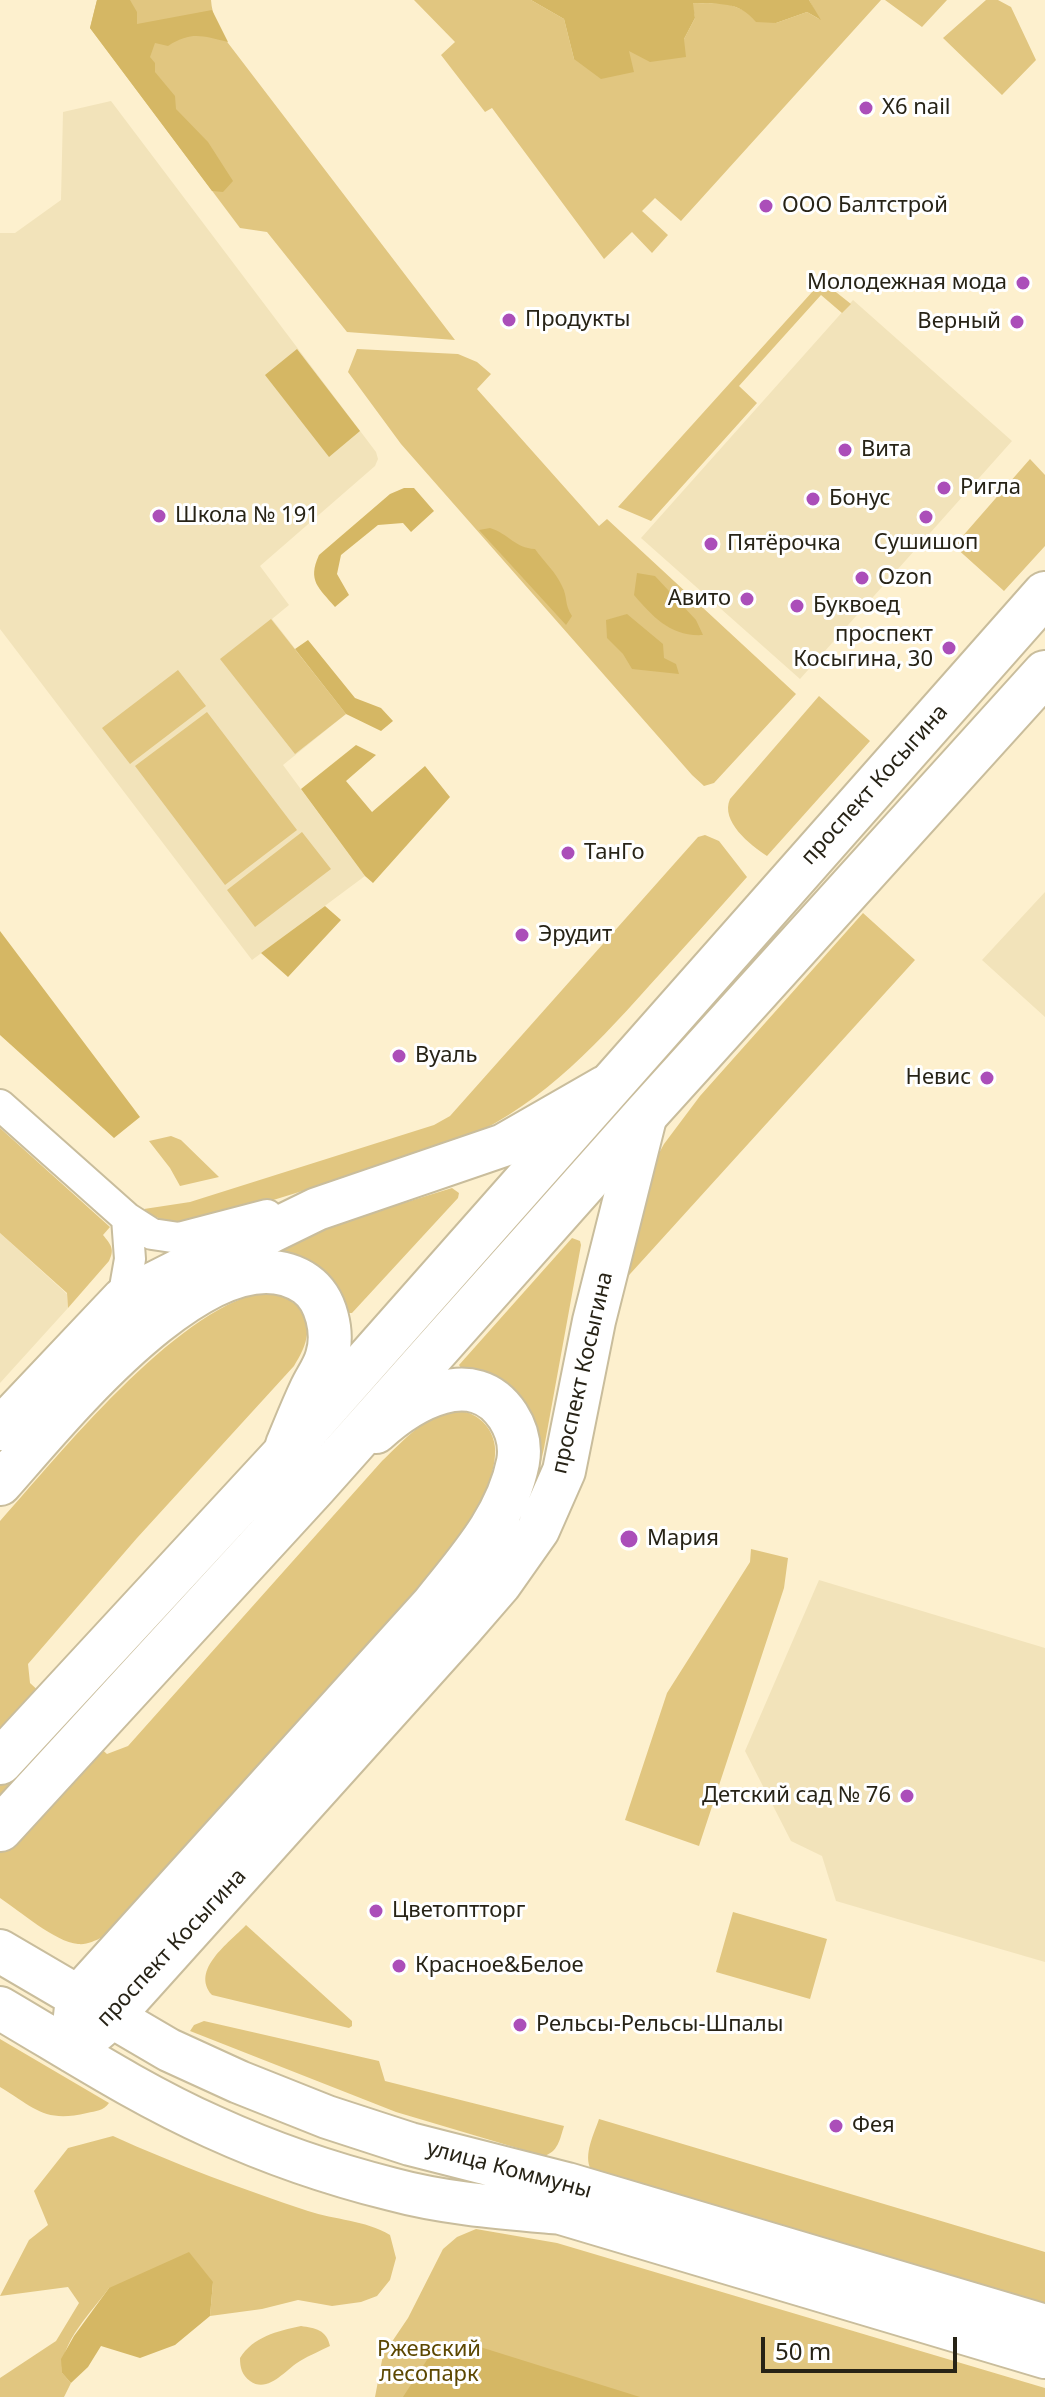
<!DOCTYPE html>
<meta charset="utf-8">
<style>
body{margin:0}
#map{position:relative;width:1045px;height:2397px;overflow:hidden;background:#fdf0ce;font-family:"Noto Sans",sans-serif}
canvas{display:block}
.scale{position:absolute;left:761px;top:2337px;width:196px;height:36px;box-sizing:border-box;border:4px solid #272316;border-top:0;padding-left:10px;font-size:24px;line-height:28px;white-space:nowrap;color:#272316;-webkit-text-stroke:6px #fff;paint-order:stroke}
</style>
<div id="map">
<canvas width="1045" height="2397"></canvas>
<div class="scale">50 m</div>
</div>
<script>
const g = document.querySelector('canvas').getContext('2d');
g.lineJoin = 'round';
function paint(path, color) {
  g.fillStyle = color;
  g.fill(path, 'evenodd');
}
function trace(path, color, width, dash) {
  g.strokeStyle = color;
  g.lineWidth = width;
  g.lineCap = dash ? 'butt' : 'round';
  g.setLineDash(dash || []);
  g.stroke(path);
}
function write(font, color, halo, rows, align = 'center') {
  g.font = font + ' "Noto Sans",sans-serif';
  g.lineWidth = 6;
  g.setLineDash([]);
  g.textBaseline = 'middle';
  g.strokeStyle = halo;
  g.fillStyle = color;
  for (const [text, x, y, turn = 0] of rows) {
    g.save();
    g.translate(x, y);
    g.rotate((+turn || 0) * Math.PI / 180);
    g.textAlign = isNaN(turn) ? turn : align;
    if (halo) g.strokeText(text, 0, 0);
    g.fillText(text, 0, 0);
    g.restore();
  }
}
paint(new Path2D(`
 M111,101L376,452L378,459L375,466L260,566L289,605L272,619L346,714L283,765L365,876L252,960L0,629V233H15L61,200L63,112Z
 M853,300L1012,441L800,679L641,538Z
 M1045,892V1017L982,960Z
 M0,1233L67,1294L68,1308L0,1383Z
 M819,1580L1045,1648V1962L836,1901L822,1856L791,1841L745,1751Z`), '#f2e3ba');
paint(new Path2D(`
 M97,0H211C212,16 219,29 228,43L455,340L347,332L267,232L240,228L90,28Z
 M414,0H531L564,19L574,59L684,39L695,18L692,3L728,4L776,23L807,12L819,19L809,0H881L681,221L655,198L642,211L668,235L652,253L632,232L604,259L492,108L485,112L441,55L455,42Z
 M885,0H947L922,27Z
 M986,0H998L1011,7L1036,60L1002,95L943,38Z
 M822,281L851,304L842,313L821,295L739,386L757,403L651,521L618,507Z
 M357,349L458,354L477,362L491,374L477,389L599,526L607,519L796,694L714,783L704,786L692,775L401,444L348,372Z
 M1030,459L1045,475V546L1004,591L954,546Z
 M271,619L346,714L295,754L220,659Z
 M178,670L206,706L130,764L102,728Z
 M819,696L870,741L767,856C750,845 720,821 730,799Z
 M207,712L297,830L225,885L135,766Z
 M302,832L331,869L255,927L227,890Z
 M705,835L719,841L747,877C715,913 682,950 649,986C589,1053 535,1110 451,1145L199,1223C177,1223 162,1224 144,1209L190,1202L434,1125L450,1116L698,837Z
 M863,913L915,960L621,1284L572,1504L555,1543L548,1540L644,1180L664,1144L700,1096Z
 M0,1128L110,1227L103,1235C111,1245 115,1249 109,1261L68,1308L67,1293L0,1233Z
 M171,1136L181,1140L219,1177L180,1186L170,1168L149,1141Z
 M452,1188L459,1193L458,1198L352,1313H347C320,1280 315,1261 271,1253V1244Z
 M572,1238L580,1241L581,1245L544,1448L539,1470L527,1497L530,1469L459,1365Z
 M262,1292C308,1298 320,1327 294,1366L137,1538L28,1664L30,1683L107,1754L128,1746L382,1461C408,1437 447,1389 483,1422C492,1431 496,1443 495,1455C493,1519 374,1636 331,1685C286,1734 241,1784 196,1834C165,1868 134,1903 103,1937C94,1941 87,1945 78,1944C55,1942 20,1911 0,1898V1521C61,1453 172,1313 262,1292Z
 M751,1549L788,1558L784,1588L699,1846L625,1820L667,1693L750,1562Z
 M733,1912L827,1939L810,1999L716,1972Z
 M246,1925L352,2021V2026L349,2028L212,1995C190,1970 229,1943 246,1925Z
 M204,2021L379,2061L385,2081L564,2126C560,2139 558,2152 544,2156L396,2112L190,2031L194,2025Z
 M0,2039L109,2103C103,2111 96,2111 87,2113C44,2123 35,2108 0,2087Z
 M599,2119L1045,2252V2304L591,2170C583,2155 594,2134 599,2119Z
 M113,2136C177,2165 242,2189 308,2211C335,2220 365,2220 390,2235L396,2258L390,2280L377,2296L361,2302L332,2306L298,2300L262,2309L210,2316L213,2282L109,2288C92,2312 60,2342 62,2373L71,2383L64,2397H0V2378L56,2341L79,2303L68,2287L0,2296L29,2240L48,2225L34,2191L68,2148Z
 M476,2229L557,2243L1045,2388V2397H375L383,2355L408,2318L443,2249L457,2237Z
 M301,2326C315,2328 327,2330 330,2346C320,2351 310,2355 300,2361C285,2370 268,2394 250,2381C242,2375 240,2368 240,2358C253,2337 277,2331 301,2326Z`), '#e1c680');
paint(new Path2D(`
 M97,0H130L137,12V24L212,10L228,42C202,36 192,31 168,46L155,43L150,57L155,63V72L175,96L176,109L208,142L233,181L223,192L212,191L90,28Z
 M531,0H809L821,20L807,12L776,23L756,22C738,0 719,5 693,3L695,18L684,39L686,57L650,62L629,51L634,72L601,79L574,59L564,19Z
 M297,349L360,431L329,457L265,375Z
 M404,488H414L434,511L411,532L403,523L378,525L341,555L337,574L349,595L335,607C319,588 307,581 319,555L390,494Z
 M490,528C509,534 515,548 535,549C544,562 556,572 562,586C568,597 564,604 572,616L566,625L479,530Z
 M637,573L655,576L696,620L703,635C671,637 653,617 634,595Z
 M627,614L663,644L664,658L676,664L679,674L632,669L623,654L607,638L606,620Z
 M308,640L355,698L381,708L393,721L381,731L346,714L295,649Z
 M356,745L376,755L346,781L372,812L425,766L450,797L373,883L365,876L301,789Z
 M325,906L341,920L288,977L261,953Z
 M0,931L140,1117L114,1138L0,1035Z
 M189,2252L213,2282L210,2316L175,2345L140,2358L101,2346L88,2367L71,2383L62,2373L61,2359L74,2336L109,2288Z
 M461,2341L640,2397H403L434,2349Z`), '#d5b764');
const street = new Path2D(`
 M0,1105L127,1218L152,1234L179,1238L267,1215
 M123,1299L130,1259L127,1218`);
const secondary = new Path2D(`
 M0,1429L123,1299L214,1253L272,1231L317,1209L504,1145L605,1087
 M0,1484C54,1424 214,1221 306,1284C327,1299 334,1333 327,1356C324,1368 316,1378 311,1389C302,1408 295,1426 287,1445
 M0,1951L169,2050L239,2082L327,2117L410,2144L567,2184L1045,2326
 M0,2008C70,2049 139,2094 213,2127C270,2153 331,2174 391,2189C446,2204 504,2208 561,2213L1045,2357
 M74,2025L77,1998L433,1604C467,1561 507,1518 518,1462C521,1445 517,1430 508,1416C473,1363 410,1401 376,1432
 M72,2051L111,2018L461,1629L500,1584L538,1530L564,1471L594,1321L646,1114`);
const primary = new Path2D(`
 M0,1762L282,1457L1045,594
 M0,1829L315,1486L646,1114L1045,673`);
trace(street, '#c9bd9c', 34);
trace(secondary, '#c9bd9c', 46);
trace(primary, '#c9bd9c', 48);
trace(street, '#fff', 30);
trace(secondary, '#fff', 42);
trace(primary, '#fff', 44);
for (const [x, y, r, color] of [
 [866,108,8,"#ab4eb9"],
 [766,206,8,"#ab4eb9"],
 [1023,283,8,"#ab4eb9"],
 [509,320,8,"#ab4eb9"],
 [1017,322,8,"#ab4eb9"],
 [845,450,8,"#ab4eb9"],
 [944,488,8,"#ab4eb9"],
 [813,499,8,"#ab4eb9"],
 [159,516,8,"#ab4eb9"],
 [926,517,8,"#ab4eb9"],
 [711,544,8,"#ab4eb9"],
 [862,578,8,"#ab4eb9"],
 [747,599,8,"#ab4eb9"],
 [797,606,8,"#ab4eb9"],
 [949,648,8,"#ab4eb9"],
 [568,853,8,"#ab4eb9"],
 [522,935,8,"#ab4eb9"],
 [399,1056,8,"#ab4eb9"],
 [987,1078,8,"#ab4eb9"],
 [629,1539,10,"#ab4eb9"],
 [907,1796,8,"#ab4eb9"],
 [376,1911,8,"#ab4eb9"],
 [399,1966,8,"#ab4eb9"],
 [520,2025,8,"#ab4eb9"],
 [836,2126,8,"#ab4eb9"]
]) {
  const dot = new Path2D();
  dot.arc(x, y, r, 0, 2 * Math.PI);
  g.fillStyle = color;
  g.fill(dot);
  trace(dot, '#fff', 3);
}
write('22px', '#272316', '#fff', [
 ["X6 nail",882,108],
 ["ООО Балтстрой",782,206],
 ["Молодежная мода",1007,283,"right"],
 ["Продукты",525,320],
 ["Верный",1001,322,"right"],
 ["Вита",861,450],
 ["Ригла",960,488],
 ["Бонус",829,499],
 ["Школа № 191",175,516],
 ["Сушишоп",926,543,"center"],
 ["Пятёрочка",727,544],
 ["Ozon",878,578],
 ["Авито",731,599,"right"],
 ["Буквоед",813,606],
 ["проспект",933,635,"right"],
 ["Косыгина, 30",933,660,"right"],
 ["ТанГо",584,853],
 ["Эрудит",538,935],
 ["Вуаль",415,1056],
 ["Невис",971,1078,"right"],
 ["Мария",647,1539],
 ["Детский сад № 76",891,1796,"right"],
 ["Цветоптторг",392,1911],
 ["Красное&Белое",415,1966],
 ["Рельсы-Рельсы-Шпалы",536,2025],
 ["Фея",852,2126]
], 'left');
write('22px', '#272316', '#fff', [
 ["проспект Косыгина",875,785,-48],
 ["проспект Косыгина",583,1373,-77],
 ["проспект Косыгина",172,1948,-47],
 ["улица Коммуны",509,2170,15]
]);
write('22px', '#5c4701', '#fff', [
 ["Ржевский",429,2350],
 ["лесопарк",429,2375]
]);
</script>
